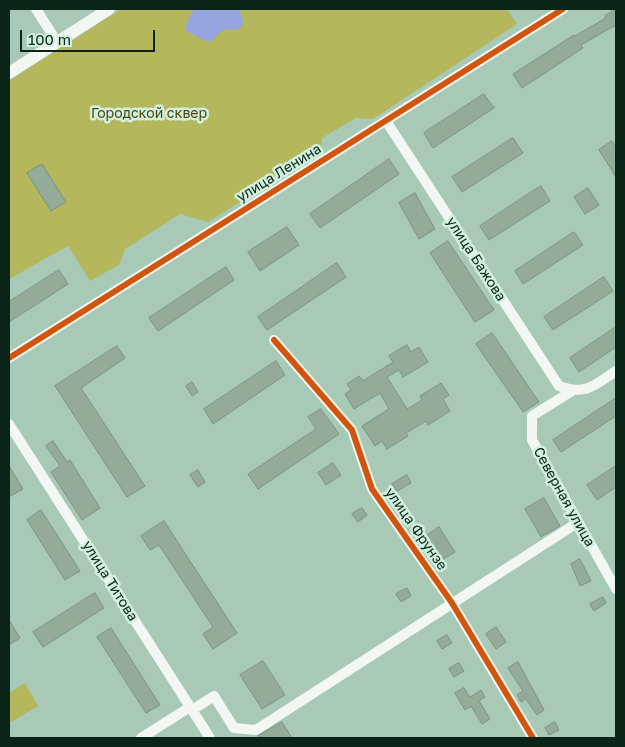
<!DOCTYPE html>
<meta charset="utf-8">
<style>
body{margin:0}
#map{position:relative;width:625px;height:747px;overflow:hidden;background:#a7c9b6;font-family:"Golos Text",sans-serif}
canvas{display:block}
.frame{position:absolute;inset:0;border:10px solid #0a2518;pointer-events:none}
.scale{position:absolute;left:20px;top:30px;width:135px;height:22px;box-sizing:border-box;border:2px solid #0a2518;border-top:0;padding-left:6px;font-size:15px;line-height:18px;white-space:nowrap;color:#0a2518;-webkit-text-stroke:4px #d1f0de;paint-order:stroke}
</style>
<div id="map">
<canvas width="625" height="747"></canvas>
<div class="frame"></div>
<div class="scale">100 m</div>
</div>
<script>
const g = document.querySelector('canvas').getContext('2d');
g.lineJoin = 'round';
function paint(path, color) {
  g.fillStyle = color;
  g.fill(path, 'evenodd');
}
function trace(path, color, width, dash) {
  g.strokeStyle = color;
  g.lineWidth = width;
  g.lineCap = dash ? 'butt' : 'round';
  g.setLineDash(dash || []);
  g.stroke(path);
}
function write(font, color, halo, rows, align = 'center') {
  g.font = font + ' "Golos Text",sans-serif';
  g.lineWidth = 5;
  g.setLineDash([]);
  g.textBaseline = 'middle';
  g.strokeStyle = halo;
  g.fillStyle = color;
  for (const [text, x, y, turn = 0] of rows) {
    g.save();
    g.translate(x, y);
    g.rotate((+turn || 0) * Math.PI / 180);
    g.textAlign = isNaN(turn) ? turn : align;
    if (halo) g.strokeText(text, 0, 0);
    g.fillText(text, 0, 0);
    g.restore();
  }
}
paint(new Path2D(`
 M121,9H507L517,24L373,119L356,118L322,138L321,151L208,222L180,214L125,249L119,265L90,281L68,246L9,279V81Z
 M25,683L38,706L9,723V693Z`), '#b4b75b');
paint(new Path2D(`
 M196,9H239L243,20L242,26L237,30C225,28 220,30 213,40L208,42L186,31L185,27L193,10Z`), '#97a5df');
const building = new Path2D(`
 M616,9V25L581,45L583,48L522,88L513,74L574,35L575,36L606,18L605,16Z
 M484,94L494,108L433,148L424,133Z
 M513,138L523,153L462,192L452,177Z
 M612,141L616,147V177L599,150Z
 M389,159L399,174L320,228L310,214Z
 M42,164L66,202L51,211L27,173Z
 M541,186L550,201L489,240L480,226Z
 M588,188L599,205L585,214L574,197Z
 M415,193L435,229L419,239L399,203Z
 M287,227L299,245L260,271L248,252Z
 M574,232L583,245L523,284L515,271Z
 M448,241L494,310L475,322L430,253Z
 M337,263L346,277L267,330L258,317Z
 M226,267L234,280L158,331L149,318Z
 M59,270L68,284L9,322V302Z
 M604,277L613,291L553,330L544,317Z
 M616,327V347L579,372L570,358Z
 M492,333L539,402L523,412L476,344Z
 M407,345L411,352L419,347L428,362L403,377L399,370L387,377L407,409L422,400L420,396L441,383L449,395L443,399L450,411L428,425L426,421L406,433L408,436L387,449L382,441L375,446L362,426L389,409L380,393L354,409L345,394L351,390L347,384L359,376L363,381L393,362L389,356Z
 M117,346L125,358L81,388L145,486L127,497L55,386Z
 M276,361L285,375L213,424L204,409Z
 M192,382L198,392L192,396L186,386Z
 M616,398V416L561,452L553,440Z
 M321,409L339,434L258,489L248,474L316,429L308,417Z
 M53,441L67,462L70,460L100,508L82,520L51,472L60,466L46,446Z
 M333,463L341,475L326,485L318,473Z
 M9,466L23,489L9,497Z
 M616,466V487L597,500L587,485Z
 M198,470L205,482L198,487L190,475Z
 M407,475L411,483L397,491L392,484Z
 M544,498L560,526L541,537L525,509Z
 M362,508L367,515L358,522L352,514Z
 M41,510L80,571L65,580L27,520Z
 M164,521L237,633L213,649L203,634L213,627L159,545L150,550L141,536Z
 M439,527L455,552L443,559L433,544L431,545L425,537Z
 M580,559L591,581L580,586L571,564Z
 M407,588L411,596L401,602L396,594Z
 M95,593L104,608L43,647L33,632Z
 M603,597L606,603L594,611L590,604Z
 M9,620L20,638L9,645Z
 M496,627L506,642L496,649L486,634Z
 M111,628L160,705L146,713L97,637Z
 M447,635L452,643L442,649L437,641Z
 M263,661L285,695L262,709L240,675Z
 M518,662L544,710L537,715L526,699L521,702L517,695L523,691L508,668Z
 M459,663L464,671L454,677L449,669Z
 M464,688L470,697L481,690L485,697L479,701L490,719L482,724L471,706L465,710L455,693Z
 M282,722L292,738H259L258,736Z
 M555,722L559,730L549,735L545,728Z`);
paint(building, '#94ab99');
trace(building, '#7c9381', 1);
trace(new Path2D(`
 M36,9L57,42
 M386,121L559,386C585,396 595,385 616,371
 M274,340L352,430L372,489L452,603L533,738
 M9,358L563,9
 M572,391L532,416V440L616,589
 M9,424L210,738
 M192,710L214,696L234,728L256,730L577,523
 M141,738L190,707`), '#f2f7f4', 10);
trace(new Path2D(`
 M9,73L109,9`), '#f2f7f4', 12);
trace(new Path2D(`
 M274,340L352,430L372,489L452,603L533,738
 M9,358L563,9`), '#d2540d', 6);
write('14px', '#4f4506', '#d1f0de', [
 ["Городской сквер",149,114]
]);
write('14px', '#0a2518', '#d1f0de', [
 ["улица Ленина",279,173,-32],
 ["улица Бажова",476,259,57],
 ["Северная улица",564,497,61],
 ["улица Фрунзе",416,529,55],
 ["улица Титова",110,581,58]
]);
</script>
